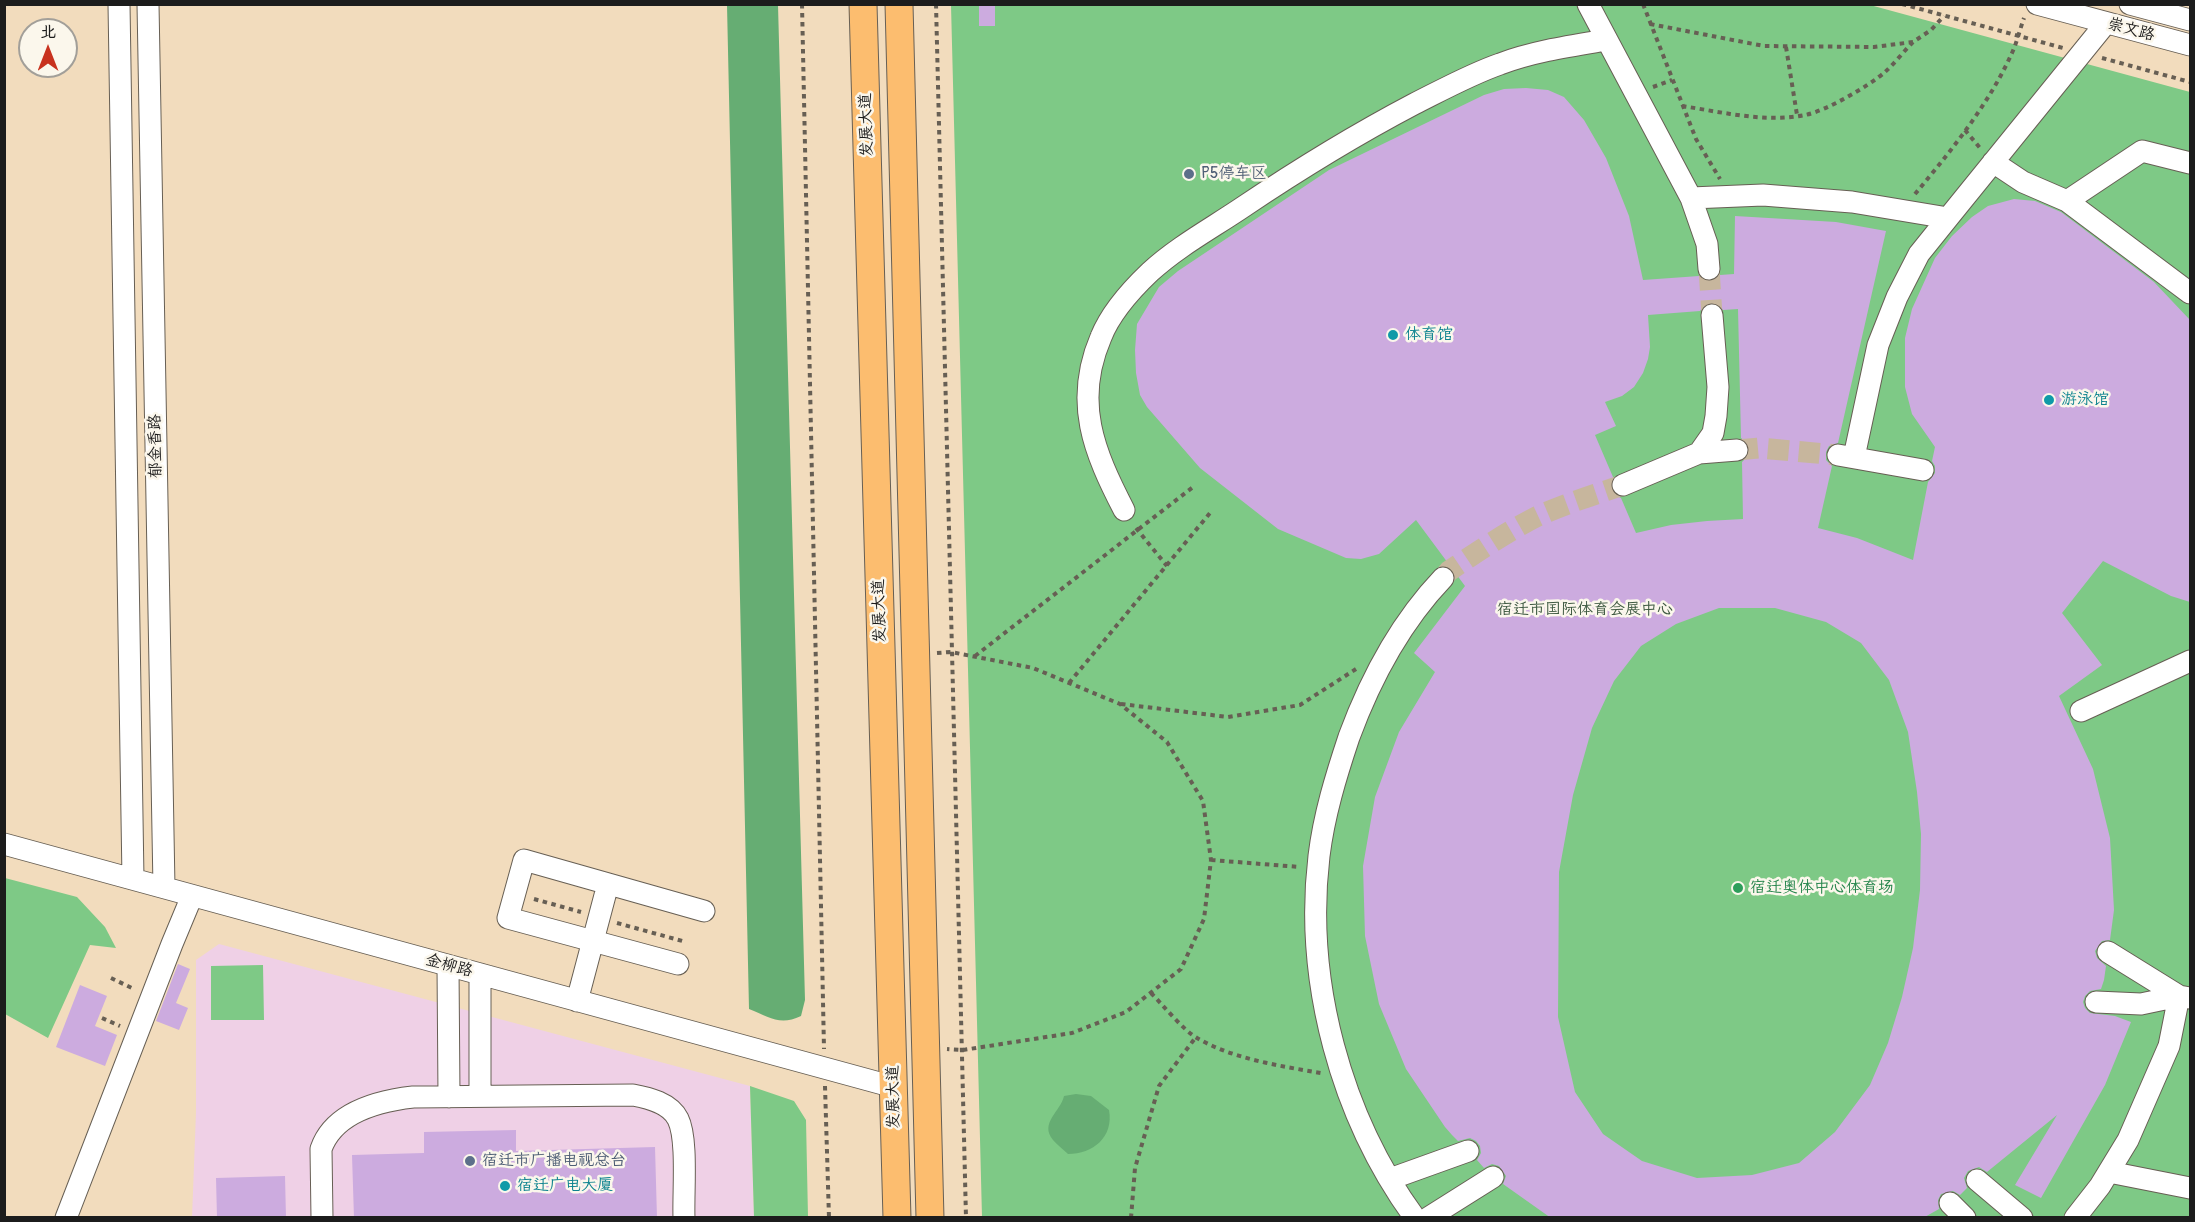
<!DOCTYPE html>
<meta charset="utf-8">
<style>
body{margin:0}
#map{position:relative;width:2195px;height:1222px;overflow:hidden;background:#f2dcbd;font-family:Pangolin,"LXGW WenKai TC",sans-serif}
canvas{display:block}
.frame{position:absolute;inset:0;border:6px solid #1c1c1c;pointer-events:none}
.north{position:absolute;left:18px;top:18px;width:60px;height:60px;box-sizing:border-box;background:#fbf7ec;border:2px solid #a29f99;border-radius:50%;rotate:0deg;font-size:16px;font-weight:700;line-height:24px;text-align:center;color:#1c1c1c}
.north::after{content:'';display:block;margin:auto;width:21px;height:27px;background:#c8321e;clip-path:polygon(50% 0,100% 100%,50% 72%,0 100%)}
</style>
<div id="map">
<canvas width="2195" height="1222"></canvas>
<div class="frame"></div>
<div class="north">北</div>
</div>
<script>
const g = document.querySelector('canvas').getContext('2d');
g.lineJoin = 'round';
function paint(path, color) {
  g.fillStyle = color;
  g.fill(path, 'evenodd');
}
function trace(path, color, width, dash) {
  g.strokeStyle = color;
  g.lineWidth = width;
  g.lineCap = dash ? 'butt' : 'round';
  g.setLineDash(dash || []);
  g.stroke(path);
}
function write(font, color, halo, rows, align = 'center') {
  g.font = font + ' Pangolin,"LXGW WenKai TC",sans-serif';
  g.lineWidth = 5;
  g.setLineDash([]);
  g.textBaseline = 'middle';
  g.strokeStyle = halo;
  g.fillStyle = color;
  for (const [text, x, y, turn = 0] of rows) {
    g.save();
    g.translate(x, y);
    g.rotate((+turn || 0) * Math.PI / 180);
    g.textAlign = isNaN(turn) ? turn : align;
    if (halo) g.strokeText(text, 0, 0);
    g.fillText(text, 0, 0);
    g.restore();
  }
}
paint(new Path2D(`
 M219,944L750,1086L754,1217L192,1218L196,1112V960Z`), '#efd0e6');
paint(new Path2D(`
 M951,5H1870L2190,92V1217H982Z
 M5,878L77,897L105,927L116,948L90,945L48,1038L5,1014Z
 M263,965L264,1020H211V966Z
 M750,1086L794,1101L806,1120L808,1217H754Z`), '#7ec986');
paint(new Path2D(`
 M727,5H778L805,1000L801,1016C780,1026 769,1017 749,1009Z
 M1076,1094L1091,1096L1109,1110C1114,1137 1093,1154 1068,1154C1063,1149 1057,1145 1053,1140C1039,1123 1061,1111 1064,1096Z`), '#66ad73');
paint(new Path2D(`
 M979,4H995V26H979Z
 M1526,88L1548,90L1564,97L1584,120L1606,158L1629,216L1643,280L1699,276L1709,282L1716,280L1720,275L1734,274L1735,216L1836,222L1886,231L1838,443L1829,446L1826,452V460L1832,466L1818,528L1857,538L1913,560L1928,482L1935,473V466L1932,461L1935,447L1912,414L1905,387V338L1912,309L1935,258L1952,236L1972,217L1988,206L2014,199L2035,201L2061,212L2154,282L2190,320V602L2171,596L2103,561L2062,613L2102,665L2059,696L2093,769L2110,838L2114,910L2110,940L2102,941L2095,951L2097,958L2106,966L2104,980L2101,989L2090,991L2085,996L2083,1002L2085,1008L2090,1013L2115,1016L2131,1022L2105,1085L2041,1198L2015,1185L2057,1115L1987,1172L1979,1167L1968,1171L1964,1178L1967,1188L1960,1195L1953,1191L1941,1194L1938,1200L1939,1209L1923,1218H1551L1503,1184L1506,1176L1499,1166L1492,1164L1484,1168L1477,1160L1481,1153L1480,1146L1476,1141L1470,1138L1458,1141L1452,1135L1445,1127L1406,1069L1379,1004L1365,936L1363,866L1375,797L1399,732L1435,672L1414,653L1465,586L1416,520L1379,554L1361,559L1346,558L1278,529L1200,468L1147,407L1140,395L1136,373L1135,350L1137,324L1159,287L1178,271L1329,170L1484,95L1504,89ZM1712,302L1718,304L1723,310L1738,309L1741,438L1747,442L1750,450L1748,456L1742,462L1743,519L1707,521L1671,525L1636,533L1621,498L1615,495L1611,489L1613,477L1595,435L1616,426L1605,402L1622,396L1634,387L1643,373L1648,359L1650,347L1648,315L1700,311L1704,305ZM1719,608H1775L1826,622L1861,643L1889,680L1908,732L1917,792L1921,834L1920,890L1913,948L1902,997L1888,1043L1870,1085L1835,1132L1799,1163L1752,1175L1697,1178L1642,1161L1603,1134L1575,1092L1558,1017L1559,872L1573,795L1592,728L1614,681L1641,646L1676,624Z
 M178,964L190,969L176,1003L188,1008L179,1030L156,1021Z
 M80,985L107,996L95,1026L117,1035L105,1066L56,1047Z
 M516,1130V1151L655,1147L657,1218H354L352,1155L424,1153V1132Z
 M285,1176L286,1218H217L216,1178Z`), '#ccabdf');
trace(new Path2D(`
 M1709,269L1712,315
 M1737,450L1759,448L1838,455
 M1443,578L1449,571C1477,552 1505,533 1536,517C1564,504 1594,495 1623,485`), '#c7b69d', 21, [21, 10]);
const minor = new Path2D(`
 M119,4L133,879
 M148,4L164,887
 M1588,4L1691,198L1763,195L1852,202L1948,218L2106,23
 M2037,4L2190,45
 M2130,4L2190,20
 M1993,162L2023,182L2067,201L2190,293
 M1691,198L1707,244L1709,269
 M2067,201L2142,151L2190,163
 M1699,453L1737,450
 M1838,455L1923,470
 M1854,457L1878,345L1897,297L1919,254L1948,218
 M1623,485L1699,453L1713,433L1716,416L1718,387L1712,315
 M1124,510C1094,452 1073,402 1101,337C1111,312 1130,291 1150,272C1177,247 1212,228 1243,207C1298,170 1355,135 1414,104C1442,90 1471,74 1500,64C1535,51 1571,46 1607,40
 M2081,711L2190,661
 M4,844L894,1087
 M2108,952L2179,996L2190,998
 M678,964L508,918L524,860L704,911
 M448,966L449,1097
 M480,974V1096
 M577,1001L608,884
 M2096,1002L2141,1004L2179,996
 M2109,1172L2190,1188
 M1390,1179L1468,1151
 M1977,1180L2022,1218
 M1950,1203L1965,1218
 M66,1218L172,944L192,896
 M322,1218L321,1149C334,1112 378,1101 413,1097L633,1095C649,1098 670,1103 678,1119C688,1139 683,1193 684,1218
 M1415,1218C1341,1117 1304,981 1319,856C1324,815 1336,776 1349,737C1370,680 1401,622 1443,578
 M1428,1218L1493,1177
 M2075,1218L2100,1186L2128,1140L2169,1046L2179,996`);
const major = new Path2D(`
 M863,4L897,1218
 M899,4L930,1218`);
trace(minor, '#675f54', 23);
trace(major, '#675f54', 29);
trace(new Path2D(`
 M802,4L824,1049
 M936,4L966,1218
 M1643,4L1696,139L1720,179
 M1902,4L2063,48
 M1650,24L1764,46L1874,47L1913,42L1931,30L1944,16
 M1786,47L1797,115
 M2102,58L2190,82
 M1653,87L1672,80
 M1682,106C1722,112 1765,123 1805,115C1826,111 1869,86 1885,72C1895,63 1904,51 1913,42
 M1965,130L1980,148
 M1915,194C1951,151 1989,104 2012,53C2017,42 2020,29 2024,18
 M1136,528L1167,566
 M937,653L951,652L1033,668L1120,704L1167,742L1203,801L1211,860L1204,919L1181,969L1126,1012L1072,1033L963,1050L947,1049
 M975,656L1193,487
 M1069,683L1210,513
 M1121,704L1228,717L1300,705L1356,669
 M1211,860L1300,867
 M534,899L581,912
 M617,923L686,942
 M111,978L134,989
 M1151,993C1163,1005 1183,1030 1197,1038C1233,1059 1280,1066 1321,1073
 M102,1018L120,1026
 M825,1086L829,1218
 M1131,1218L1135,1168L1159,1086L1196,1037`), '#675f54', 4, [4.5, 4.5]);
trace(minor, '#fff', 21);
trace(major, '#fcbd6f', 27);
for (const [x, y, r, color] of [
 [1189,174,6,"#5c6f8a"],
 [1393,335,6,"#0f9aa8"],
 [2049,400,6,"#0f9aa8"],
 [1738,888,6,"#2e9e5b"],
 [470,1161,6,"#5c6f8a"],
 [505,1186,6,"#0f9aa8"]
]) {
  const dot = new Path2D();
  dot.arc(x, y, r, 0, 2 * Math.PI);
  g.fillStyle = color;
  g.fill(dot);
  trace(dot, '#fbf7ec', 2);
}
write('16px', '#1c1c1c', '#fbf7ec', [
 ["崇文路",2131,30,15],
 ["发展大道",867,125,-92],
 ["郁金香路",156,446,-91],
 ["发展大道",880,611,-92],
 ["金柳路",449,966,15],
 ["发展大道",894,1097,-91]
]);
write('16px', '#4e5e75', '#fbf7ec', [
 ["P5停车区",1201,174],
 ["宿迁市广播电视总台",482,1161]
], 'left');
write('16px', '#0d838f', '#fbf7ec', [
 ["体育馆",1405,335],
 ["游泳馆",2061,400],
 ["宿迁广电大厦",517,1186]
], 'left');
write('16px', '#3e5941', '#fbf7ec', [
 ["宿迁市国际体育会展中心",1585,610]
]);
write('16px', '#27864d', '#fbf7ec', [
 ["宿迁奥体中心体育场",1750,888]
], 'left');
</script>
